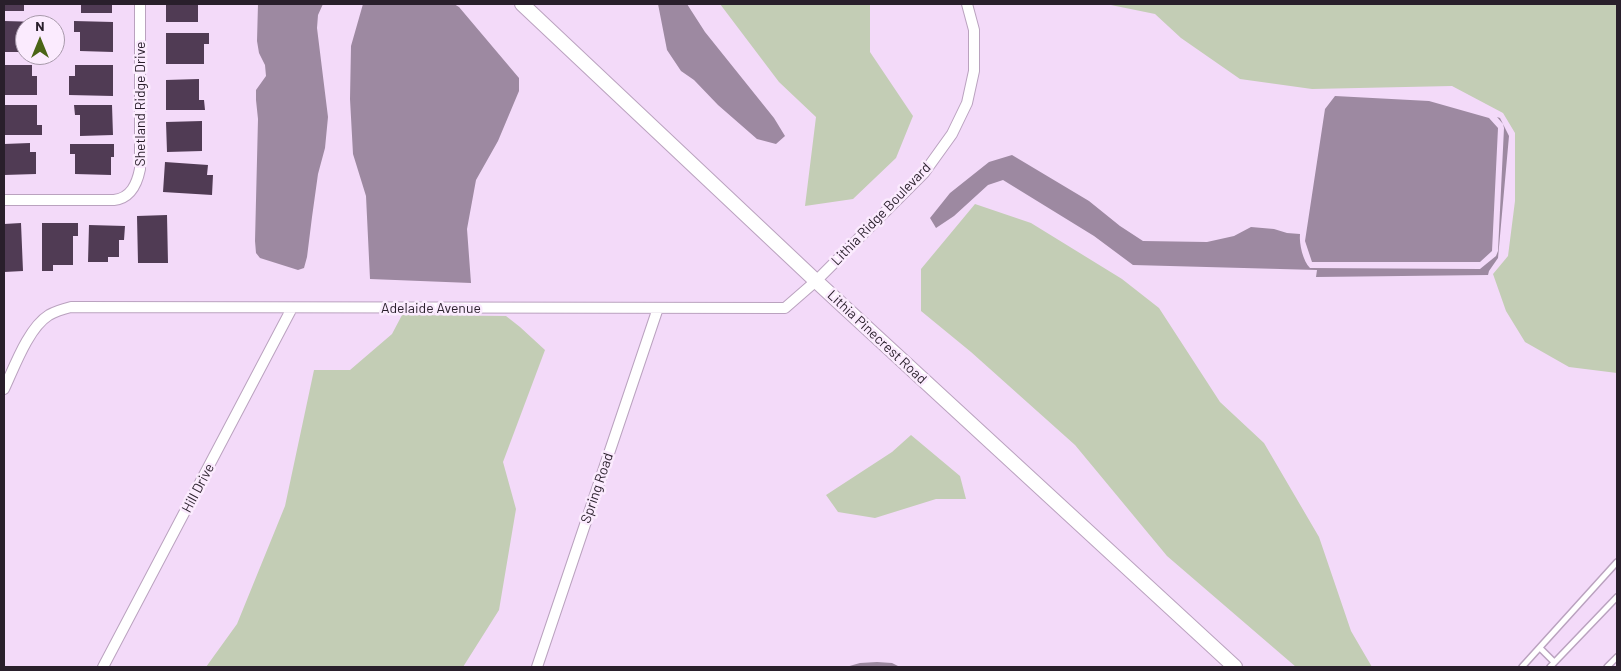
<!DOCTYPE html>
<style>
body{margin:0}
#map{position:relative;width:1621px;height:671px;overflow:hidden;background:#f3daf9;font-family:Barlow,sans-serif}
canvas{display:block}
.frame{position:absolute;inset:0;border:5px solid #291f2b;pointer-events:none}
.north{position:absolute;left:15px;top:15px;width:50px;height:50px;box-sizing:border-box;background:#fbebfe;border:1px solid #a799aa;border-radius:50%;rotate:0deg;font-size:14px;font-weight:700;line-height:20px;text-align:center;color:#291f2b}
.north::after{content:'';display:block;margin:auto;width:18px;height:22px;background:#4b6516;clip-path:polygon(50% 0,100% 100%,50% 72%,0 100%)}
</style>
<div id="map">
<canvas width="1621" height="671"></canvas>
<div class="frame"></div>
<div class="north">N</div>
</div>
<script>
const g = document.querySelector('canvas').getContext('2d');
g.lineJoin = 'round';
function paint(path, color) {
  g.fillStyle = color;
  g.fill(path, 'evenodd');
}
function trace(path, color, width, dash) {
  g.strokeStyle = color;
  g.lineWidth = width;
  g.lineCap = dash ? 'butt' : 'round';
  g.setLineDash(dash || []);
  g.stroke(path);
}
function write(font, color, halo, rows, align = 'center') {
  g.font = font + ' Barlow,sans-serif';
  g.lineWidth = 5;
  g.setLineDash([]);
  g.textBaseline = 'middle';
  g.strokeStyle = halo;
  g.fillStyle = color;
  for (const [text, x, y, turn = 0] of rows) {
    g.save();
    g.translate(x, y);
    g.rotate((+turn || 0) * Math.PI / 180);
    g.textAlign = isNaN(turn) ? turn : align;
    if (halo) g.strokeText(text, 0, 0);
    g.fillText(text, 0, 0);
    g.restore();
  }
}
paint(new Path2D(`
 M720,4H870V52L913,116L896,158L853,199L805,206L816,117L779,82Z
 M1106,4H1617V373L1569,367L1525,342L1506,311L1493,274L1508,256L1515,201V133L1503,113L1452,86L1312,89L1240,79L1181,38L1155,14Z
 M975,204L1031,223L1122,279L1159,308L1220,402L1264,443L1319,537L1351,631L1372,667H1296L1167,556L1075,445L971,352L921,311V269Z
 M402,315L506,316L520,327L545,350L503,462L516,509L499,610L463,667H206L237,624L285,506L314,370H350L392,334Z
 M911,435L960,476L966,499H936L875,518L838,512L826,495L892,452Z`), '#c3cdb5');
paint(new Path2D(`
 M258,4H323L318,15L317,28L328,117L325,148L318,174L312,217L307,257L304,268L298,270L260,258L256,253L255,241L258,119L256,100V90L266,76L265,65L259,53L257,41Z
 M363,4H454L459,7L519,78V91L498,141L476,180L467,229L471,283L370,279L366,196L353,154L350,99L351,46Z
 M658,4H687L705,32L774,118L785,136L776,144L757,139L718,105L694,80L681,71L667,50Z
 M1335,96L1429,101L1489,118L1498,128L1492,251L1480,262H1312L1305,241L1325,109Z
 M1497,117L1500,118L1509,136L1498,258L1489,271L1488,275L1316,277L1317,270L1133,265L1094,236L1003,180L988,185L954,216L936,228L930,218L950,193L989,162L1012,155L1089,201L1120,226L1143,241L1207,242L1234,236L1251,227L1274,229L1287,233L1300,234C1299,244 1303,261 1310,268L1480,269L1496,256L1498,251L1504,128L1503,124Z
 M877,662L892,663L900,667H846L860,663Z`), '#9d89a1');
paint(new Path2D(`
 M4,4H24V11H4Z
 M81,4H112V13H81Z
 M166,4H198V22H166Z
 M4,21L40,22V25H25V52H4Z
 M74,21L113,22V52L80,51V32H74Z
 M166,33H209V44H204V64H166Z
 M4,65H32V76H37V95H4Z
 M75,65H113V96L69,95V76H75Z
 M199,79V100H204L205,110H166V80Z
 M4,105H37V125H42V135H4Z
 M74,105H112L113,135L80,136V115H75Z
 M202,121V151L167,152L166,122Z
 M30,143V152H36V174L4,175V144Z
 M70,144H114V157H111V175L75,174V154H70Z
 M165,162L208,165L207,175H213L212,195L163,192Z
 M167,215L168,263H138L137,216Z
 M21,223L23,271L4,272V224Z
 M42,223H78V236H73V265H53V271H42Z
 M89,225L125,226L124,240H119V257H108V262H88Z`), '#503b54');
const lane = new Path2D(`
 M1540,648L1554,662
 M1522,667L1617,562
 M1550,667L1617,597
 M1607,667L1617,657`);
const street = new Path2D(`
 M4,200H114C131,198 137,184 140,169V4
 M4,389C14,368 28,328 49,315C56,311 63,309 71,307L785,308L816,281L924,173L952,134L967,103L974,71V30L967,4
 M103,667L292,308
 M537,667L658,308`);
const secondary = new Path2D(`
 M522,4L816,281L1235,667`);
trace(lane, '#baa2bf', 8);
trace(street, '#baa2bf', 12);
trace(secondary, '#baa2bf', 16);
trace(lane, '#fff', 5);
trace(street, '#fff', 10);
trace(secondary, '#fff', 14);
write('14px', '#291f2b', '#fbebfe', [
 ["Shetland Ridge Drive",140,104,-90],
 ["Lithia Ridge Boulevard",881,214,-46],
 ["Adelaide Avenue",431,308],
 ["Lithia Pinecrest Road",877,337,43],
 ["Hill Drive",198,488,-62],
 ["Spring Road",597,488,-71]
]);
</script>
